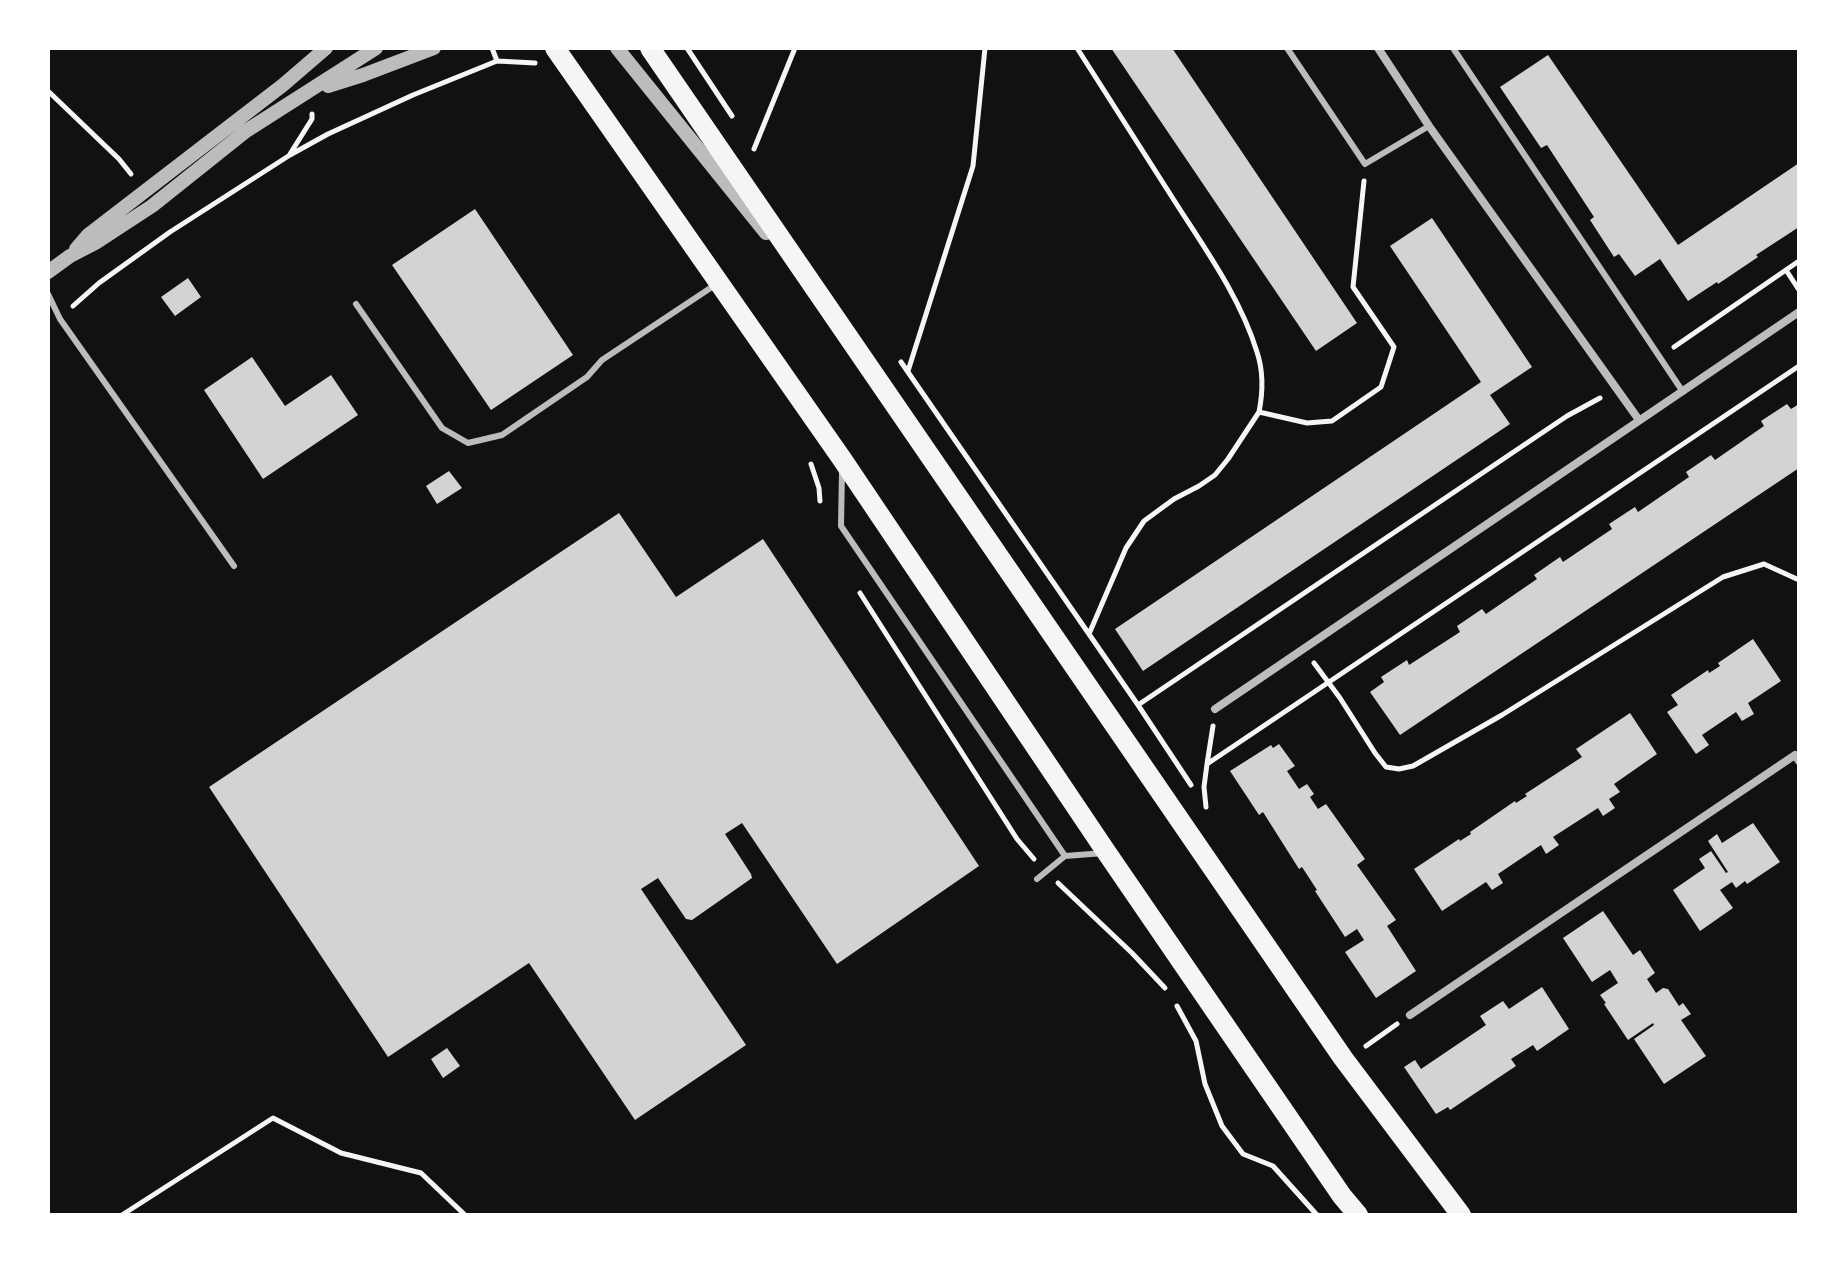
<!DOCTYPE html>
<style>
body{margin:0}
#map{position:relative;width:1847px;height:1263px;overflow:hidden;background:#111;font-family:Roboto,sans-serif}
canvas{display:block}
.frame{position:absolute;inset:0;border:50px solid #fff;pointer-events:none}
</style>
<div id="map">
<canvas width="1847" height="1263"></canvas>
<div class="frame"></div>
</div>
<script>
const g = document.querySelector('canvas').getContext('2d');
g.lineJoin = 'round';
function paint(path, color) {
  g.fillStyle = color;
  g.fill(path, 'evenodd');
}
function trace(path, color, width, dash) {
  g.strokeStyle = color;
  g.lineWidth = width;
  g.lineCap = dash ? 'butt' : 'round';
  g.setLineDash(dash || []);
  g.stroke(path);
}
paint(new Path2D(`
 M1111,48H1172L1357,323L1316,351Z
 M1548,55L1678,245L1799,163V227L1756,255L1758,257L1718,284L1717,282L1688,301L1660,259L1635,276L1619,254L1614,257L1590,220L1594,217L1547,145L1541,148L1500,87Z
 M475,209L573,355L491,410L392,265Z
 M1432,218L1532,367L1490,395L1510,424L1143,671L1115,629L1481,382L1390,246Z
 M188,278L201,297L175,316L161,297Z
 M252,357L285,406L331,375L358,415L263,479L204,390Z
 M1787,404L1791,409L1799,404V468L1400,735L1370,692L1384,682L1381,677L1407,660L1409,665L1460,632L1457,626L1482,609L1486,614L1537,579L1534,575L1560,557L1563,562L1612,529L1609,524L1635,507L1638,512L1689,477L1686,472L1711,455L1715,460L1764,426L1761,421Z
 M449,471L462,488L437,504L426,486Z
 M619,513L676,597L763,539L979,866L837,964L742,823L725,834L751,874L752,878L692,920L686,919L658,878L641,889L746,1045L635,1120L529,963L388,1057L209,787Z
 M1753,639L1781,681L1748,703L1754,714L1742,721L1736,712L1702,735L1709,745L1696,754L1667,712L1678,705L1671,695L1708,670L1709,673L1720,666L1718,663Z
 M1630,713L1657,754L1614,784L1620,792L1609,799L1615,808L1603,816L1598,808L1553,837L1559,845L1546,854L1541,845L1498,874L1503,883L1492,890L1486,882L1442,911L1414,869L1459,839L1460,841L1471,834L1470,832L1515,801L1516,803L1527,796L1525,794L1582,757L1576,749Z
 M1279,744L1295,766L1287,771L1299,789L1307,784L1314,794L1310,797L1318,809L1326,804L1365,859L1357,865L1396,920L1387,926L1416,971L1376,998L1345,952L1364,940L1357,929L1345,937L1315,891L1317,890L1302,867L1299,869L1263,812L1259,815L1230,771L1271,745L1273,748Z
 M1753,823L1780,862L1747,884L1745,881L1736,888L1732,882L1720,890L1733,908L1700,931L1673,890L1705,868L1699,859L1711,851L1726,873L1728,872L1708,841L1717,834L1722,843Z
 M1603,911L1633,955L1640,950L1655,973L1647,979L1656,993L1663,988L1668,989L1679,1006L1683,1003L1691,1014L1681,1020L1706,1056L1664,1084L1634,1039L1654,1025L1653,1023L1628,1040L1604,1004L1606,1003L1600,995L1618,983L1610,970L1592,982L1563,938Z
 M1542,987L1569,1029L1537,1051L1533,1045L1511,1059L1516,1066L1450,1110L1448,1107L1436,1114L1404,1067L1415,1060L1421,1069L1486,1025L1480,1016L1503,1001L1509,1009Z
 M447,1048L460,1066L443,1078L431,1059Z`), '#d3d3d3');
trace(new Path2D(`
 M492,48L497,61
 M687,48L732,116
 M1077,48C1111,101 1145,154 1179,208C1208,253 1241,300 1257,352C1264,373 1263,392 1259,412L1307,423L1332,421L1381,387L1394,347L1353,287L1364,181
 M48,91L119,159L131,174
 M754,149L795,48
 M290,154L312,119V114
 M1786,270L1799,290
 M73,306L99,283L170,232L290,155L328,134L413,95L497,61L535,63
 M1674,347L1799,261
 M901,362L1138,705L1191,785
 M908,371L973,166L985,48
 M811,464L819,488L820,501
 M860,593L1017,839L1034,859
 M1089,634L1126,548L1144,521L1174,499L1199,486L1215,475L1228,459L1259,412
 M1314,663L1340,698L1375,753L1386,767L1399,769L1413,766L1502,715L1723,577L1764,564L1799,580
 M1138,705L1567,416L1600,398
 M1207,764L1213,726
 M1206,807L1204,787L1207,764L1799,366
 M1058,883L1132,953L1165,988
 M1177,1006L1196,1041L1205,1084L1222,1126L1243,1154L1273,1166L1317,1215
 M1366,1046L1397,1024
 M122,1215L273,1118L341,1153L421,1173L465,1215`), '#f5f5f5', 5);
trace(new Path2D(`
 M1287,48L1365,164L1429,126
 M1453,48L1683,392
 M48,294L60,319L234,566
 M356,304L442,428L468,443L502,435L587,377L602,360L715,285
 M842,471L841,526L1065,856L1104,853
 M1037,879L1065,856`), '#bcbcbc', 6);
trace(new Path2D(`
 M1378,48L1429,126L1639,420
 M1215,709L1799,312
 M1410,1015L1795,755L1799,761`), '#bcbcbc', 8);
trace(new Path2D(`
 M617,48L766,233
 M328,86L363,75L434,48
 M76,249L88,235L283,85L326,48
 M48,272L70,256L97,242L152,206L246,131L376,48`), '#bcbcbc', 14);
trace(new Path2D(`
 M555,48L842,459L1107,853L1342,1196L1358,1215
 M650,48L1343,1058L1461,1215`), '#f5f5f5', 20);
</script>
